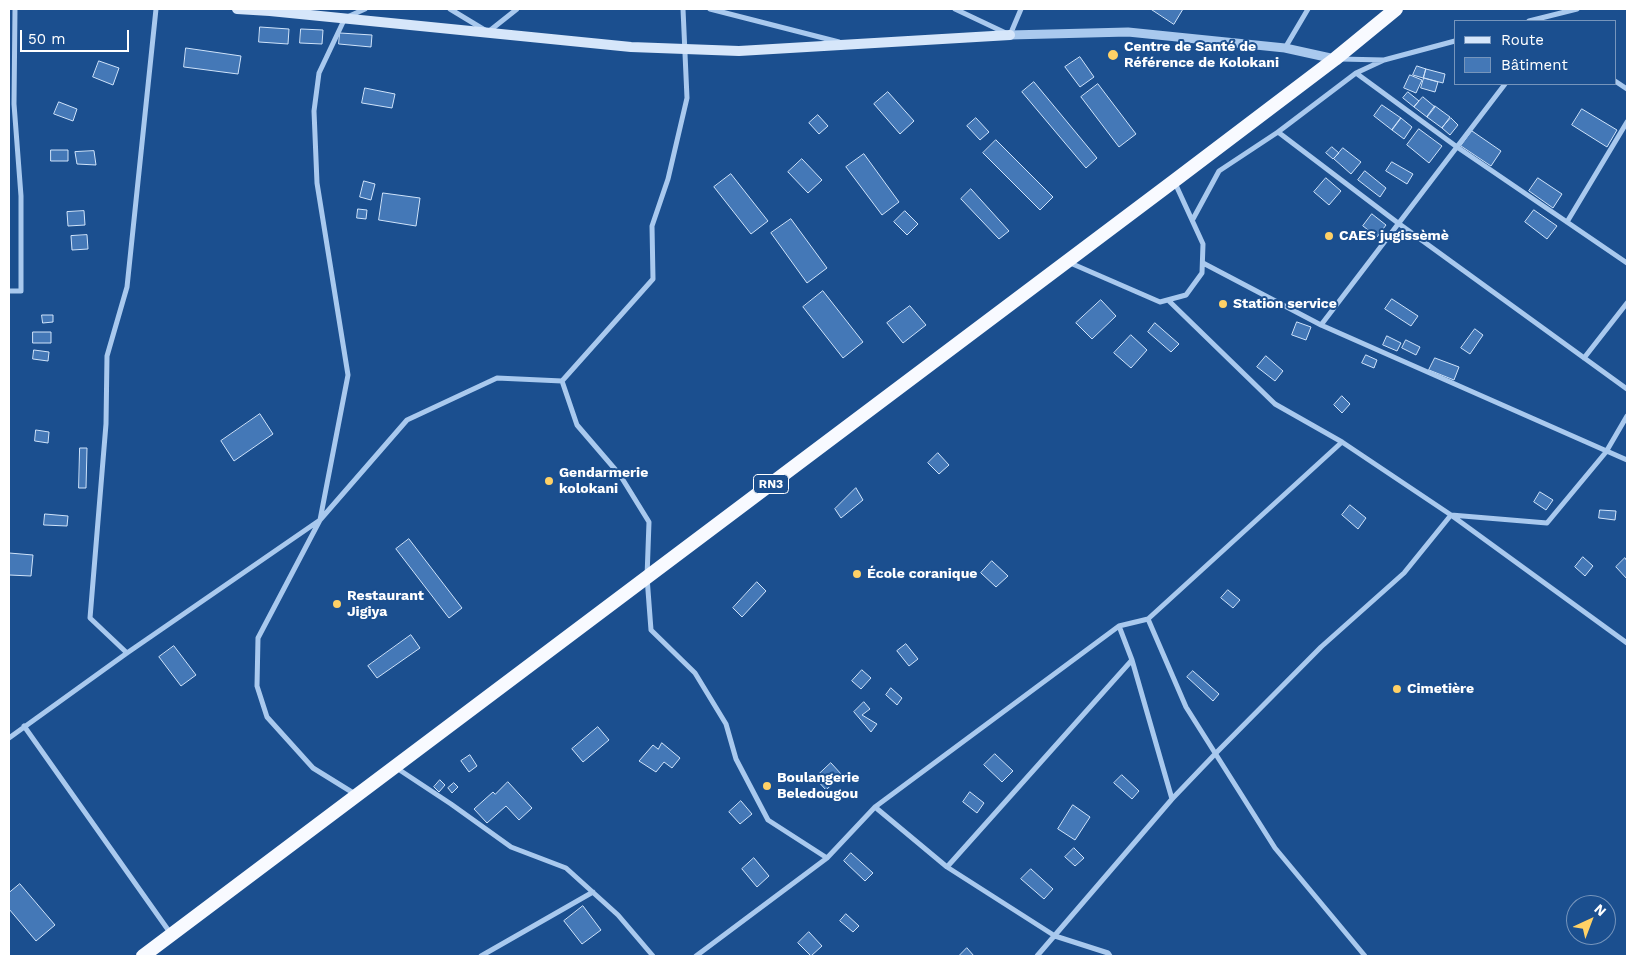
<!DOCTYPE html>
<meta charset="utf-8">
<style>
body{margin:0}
#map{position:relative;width:1636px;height:965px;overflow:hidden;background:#1b4f8f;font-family:"Work Sans",sans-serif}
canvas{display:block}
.frame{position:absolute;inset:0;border:10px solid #fff;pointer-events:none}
.legend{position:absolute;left:1454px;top:20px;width:162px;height:65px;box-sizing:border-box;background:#1b4f8f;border:1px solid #7695bc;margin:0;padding:6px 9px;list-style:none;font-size:15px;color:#fff}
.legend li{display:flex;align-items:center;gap:10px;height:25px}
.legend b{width:25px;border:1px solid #7695bc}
.north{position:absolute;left:1566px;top:895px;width:50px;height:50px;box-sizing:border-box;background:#1b4f8f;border:1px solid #7695bc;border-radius:50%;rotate:43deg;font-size:14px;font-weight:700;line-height:20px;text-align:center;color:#fff}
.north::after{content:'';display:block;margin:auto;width:18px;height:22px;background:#ffd166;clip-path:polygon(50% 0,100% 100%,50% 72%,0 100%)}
.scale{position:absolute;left:20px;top:30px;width:109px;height:22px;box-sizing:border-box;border:2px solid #fff;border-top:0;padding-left:6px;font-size:15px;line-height:18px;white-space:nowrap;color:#fff;-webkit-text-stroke:4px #1b4f8f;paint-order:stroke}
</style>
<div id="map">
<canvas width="1636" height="965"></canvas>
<div class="frame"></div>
<ul class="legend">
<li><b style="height:6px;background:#d6e6fa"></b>Route</li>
<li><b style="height:14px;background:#4478b7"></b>Bâtiment</li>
</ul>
<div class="north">N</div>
<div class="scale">50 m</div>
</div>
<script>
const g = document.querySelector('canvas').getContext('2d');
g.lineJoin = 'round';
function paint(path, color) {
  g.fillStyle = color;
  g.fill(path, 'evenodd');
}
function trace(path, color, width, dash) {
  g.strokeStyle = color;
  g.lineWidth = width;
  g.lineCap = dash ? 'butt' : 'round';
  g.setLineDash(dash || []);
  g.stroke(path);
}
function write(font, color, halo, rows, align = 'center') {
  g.font = font + ' "Work Sans",sans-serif';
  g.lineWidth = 4;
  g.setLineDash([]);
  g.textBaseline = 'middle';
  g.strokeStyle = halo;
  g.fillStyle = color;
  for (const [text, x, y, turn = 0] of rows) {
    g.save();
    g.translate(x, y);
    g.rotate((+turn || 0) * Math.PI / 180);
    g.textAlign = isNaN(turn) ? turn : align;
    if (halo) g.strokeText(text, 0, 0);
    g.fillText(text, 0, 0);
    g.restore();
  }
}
const building = new Path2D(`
 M1151,9H1183L1174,24Z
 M260,27L289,29L288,44L259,42Z
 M301,29L323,30L322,44L300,43Z
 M340,33L372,35L371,47L339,44Z
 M186,48L241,56L238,74L184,67Z
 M1080,57L1094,77L1080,87L1065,67Z
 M99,61L119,68L113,85L93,77Z
 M1417,66L1426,69L1423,78L1413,75Z
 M1426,69L1445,74L1443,83L1424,78Z
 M1410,75L1422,80L1416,93L1404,88Z
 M1424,78L1438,82L1435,92L1421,88Z
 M1034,82L1097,158L1086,168L1022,92Z
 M1098,84L1136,134L1119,147L1081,97Z
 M365,88L395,94L392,108L362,103Z
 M888,92L914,121L900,134L874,104Z
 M1408,92L1419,101L1414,107L1403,98Z
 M1423,97L1435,107L1427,117L1414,107Z
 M59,102L77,109L73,121L54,114Z
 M1382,105L1401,118L1392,130L1374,116Z
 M1435,106L1450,117L1442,128L1427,117Z
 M1582,109L1617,130L1607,147L1572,125Z
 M818,115L828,126L819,134L809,123Z
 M976,118L989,132L980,140L967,126Z
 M1401,118L1412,127L1404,139L1392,130Z
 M1451,118L1458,125L1450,135L1442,128Z
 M1419,129L1442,146L1429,163L1407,145Z
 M1472,131L1501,151L1491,166L1461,146Z
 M996,140L1053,197L1040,210L983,153Z
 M1332,147L1339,153L1333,159L1326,153Z
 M1343,148L1361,162L1351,174L1334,159Z
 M51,150H68V161H51Z
 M94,151L96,165L77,164L75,152Z
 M864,154L899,202L882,215L846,167Z
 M802,159L822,180L808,193L788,172Z
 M1392,162L1413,174L1407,184L1386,171Z
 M1365,171L1386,188L1380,197L1358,180Z
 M731,174L768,221L751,234L714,187Z
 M1326,178L1341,191L1329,205L1314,192Z
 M1538,178L1562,194L1553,208L1529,191Z
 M364,181L375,184L371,200L360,197Z
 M971,189L1009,231L999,239L961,199Z
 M383,193L420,198L416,226L379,220Z
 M358,209L367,210L366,219L357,218Z
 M1534,210L1557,226L1547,239L1525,222Z
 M84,211L85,225L68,226L67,212Z
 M905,211L918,224L907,235L894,222Z
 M1372,214L1386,225L1377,237L1363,226Z
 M791,219L827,268L807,283L771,233Z
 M87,235L88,249L72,250L71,236Z
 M823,291L863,342L843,358L803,307Z
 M1392,299L1418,316L1411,326L1385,309Z
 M1101,300L1116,316L1092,339L1076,323Z
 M910,306L926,325L903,343L887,323Z
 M42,315H53V322L43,323Z
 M1297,322L1311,327L1306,340L1292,335Z
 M1155,323L1179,344L1171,352L1148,332Z
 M1475,329L1483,335L1470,354L1461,348Z
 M33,332H51V343H33Z
 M1131,335L1147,350L1131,368L1114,353Z
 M1387,336L1401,343L1397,351L1383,345Z
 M1406,340L1420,347L1416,355L1402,348Z
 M34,350L49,352L48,361L33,359Z
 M1366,355L1377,360L1374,368L1362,363Z
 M1266,356L1283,371L1275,381L1257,367Z
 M1435,358L1459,367L1454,380L1429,370Z
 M1342,396L1350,404L1342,413L1334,405Z
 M260,414L273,434L234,461L221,441Z
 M36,430L49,432L48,443L35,441Z
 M80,448H87L86,488H79Z
 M938,453L949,465L939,474L928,463Z
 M856,488L863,500L841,518L835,509Z
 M1540,492L1553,500L1546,510L1534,502Z
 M1350,505L1366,518L1358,529L1342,515Z
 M1600,510L1616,511L1615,520L1599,518Z
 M45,514L68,516L67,526L44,525Z
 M409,539L462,608L449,618L396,549Z
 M9,553L33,555L31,576L9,575Z
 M1583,557L1593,566L1585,576L1575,567Z
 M1625,558L1627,561V579L1616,567Z
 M992,561L1008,576L996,587L981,573Z
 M757,582L766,591L742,617L733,608Z
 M1228,590L1240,600L1233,608L1221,598Z
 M411,635L420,648L377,678L368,666Z
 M906,644L918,659L909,666L897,651Z
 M174,646L196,675L181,686L159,657Z
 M862,670L871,678L861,689L852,681Z
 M1193,671L1219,694L1213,701L1187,677Z
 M891,688L902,698L897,705L886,695Z
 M864,702L870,709L862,715L877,724L871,732L854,712Z
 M598,727L609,740L583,762L572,749Z
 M662,743L680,758L672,768L664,762L656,772L639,761L653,745L658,749Z
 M995,754L1013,771L1002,782L984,765Z
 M470,755L477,766L469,772L461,761Z
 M831,763L842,775L826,790L815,778Z
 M1122,775L1139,791L1132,799L1114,783Z
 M440,780L445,785L439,792L434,787Z
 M508,782L532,808L519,820L506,806L487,823L474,809L493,792L495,794Z
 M454,783L458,787L452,793L448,788Z
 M970,792L984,803L977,813L963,802Z
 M741,801L752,814L740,824L729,812Z
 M1073,805L1090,817L1075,840L1058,829Z
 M1074,848L1084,858L1075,866L1065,857Z
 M851,853L873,873L865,881L844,861Z
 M754,858L769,876L757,887L742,869Z
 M1031,869L1053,889L1044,899L1021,879Z
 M20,884L55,925L36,941L9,909V893Z
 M583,906L601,930L582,944L564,921Z
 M846,914L859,926L853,932L840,921Z
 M809,932L822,946L811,956L798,943Z
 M967,948L974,956H959Z`);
paint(building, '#4478b7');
trace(building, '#cfe3fa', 1);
trace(new Path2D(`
 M450,9L488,32L517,9
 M683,9L687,98L668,179L652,226L653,279L562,381L577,425L620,475L649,522L647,577L651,630L695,673L726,724L736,759L768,820L827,858
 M710,9L839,42
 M955,9L1010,35L1021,9
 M1529,21L1577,9
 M1285,48L1308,9
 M1340,59L1384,60L1455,41
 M1384,60L1356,73L1457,147L1627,263
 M1356,73L1278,132L1398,223L1627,389
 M1615,81L1627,89
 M1193,219L1219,171L1278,132
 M1567,222L1627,122
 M1068,262L1160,302L1186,295L1202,273L1203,244L1175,183
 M1203,263L1321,325L1627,460
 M9,291H21V196L14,104L15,9
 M1168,300L1275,404L1342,442L1451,515L1627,643
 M1321,325L1505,84
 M1584,358L1627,303
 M1148,619L1186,707L1275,848L1365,956
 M127,653L90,618L106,424L107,356L127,287L156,9
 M1132,660L1172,799
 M24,726L171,934
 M9,738L127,653L320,520L407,420L497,378L562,381
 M395,767L451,804L511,847L566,868L618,915L653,956
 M355,794L313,768L267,717L257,686L258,638L320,520L348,375L317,183L314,111L319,73L345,18L365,9
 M875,807L947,867L1055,936L1108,953L1110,956
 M947,867L1132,660L1119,626
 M481,956L593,892
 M696,956L827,858L875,807L1119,626L1148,619L1342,442
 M1037,956L1172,799L1216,753L1321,647L1404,573L1451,515L1547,523L1606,452L1627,416`), '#a9c9ee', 5);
trace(new Path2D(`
 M1010,35L1128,32L1285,48L1335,59`), '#a9c9ee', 9);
trace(new Path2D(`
 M237,9L270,11L631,47L739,51L1010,35`), '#d6e6fa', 10);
trace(new Path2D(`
 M143,956L1174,181L1335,59L1396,9`), '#f8faff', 14);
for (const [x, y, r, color] of [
 [1113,55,6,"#ffd166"],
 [1329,236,5,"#ffd166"],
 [1223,304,5,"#ffd166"],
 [549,481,5,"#ffd166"],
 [857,574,5,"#ffd166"],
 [337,604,5,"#ffd166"],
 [1397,689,5,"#ffd166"],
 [767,786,5,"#ffd166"]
]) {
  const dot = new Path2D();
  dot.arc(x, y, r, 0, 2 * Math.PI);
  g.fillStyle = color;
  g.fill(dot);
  trace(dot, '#1b4f8f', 2);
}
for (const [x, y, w] of [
 [771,484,35]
]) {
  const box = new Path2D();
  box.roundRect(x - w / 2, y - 9.5, w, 19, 4);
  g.fillStyle = '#1b4f8f';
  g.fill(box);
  trace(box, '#fff', 1);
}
write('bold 12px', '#fff', null, [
 ["RN3",771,484]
]);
write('bold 14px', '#fff', '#1b4f8f', [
 ["Centre de Santé de",1124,47],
 ["Référence de Kolokani",1124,63],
 ["CAES jugissèmè",1339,236],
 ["Station service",1233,304],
 ["Gendarmerie",559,473],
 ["kolokani",559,489],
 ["École coranique",867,574],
 ["Restaurant",347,596],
 ["Jigiya",347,612],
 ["Cimetière",1407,689],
 ["Boulangerie",777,778],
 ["Beledougou",777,794]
], 'left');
</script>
